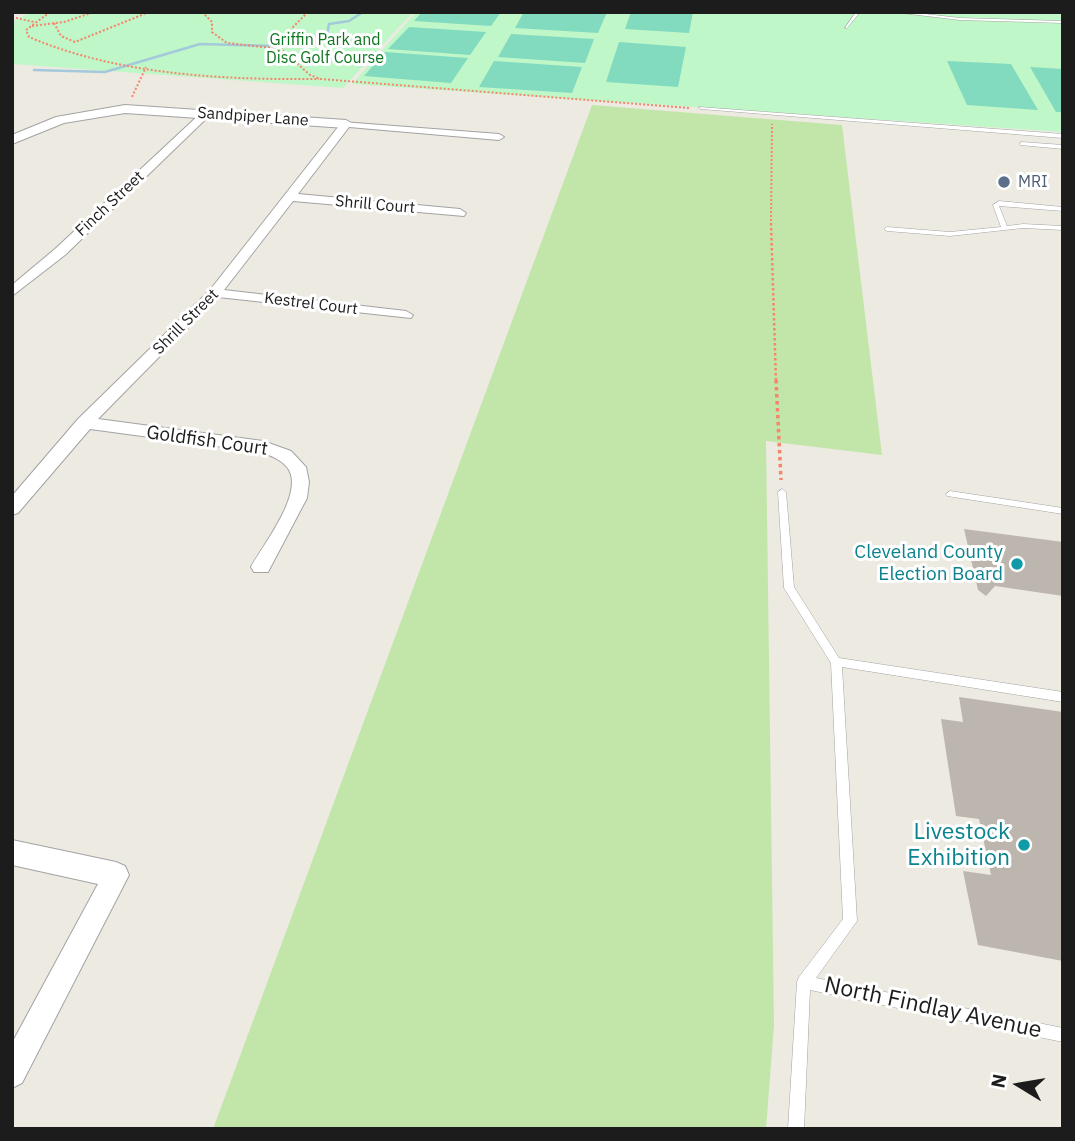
<!DOCTYPE html>
<style>
body{margin:0}
#map{position:relative;width:1075px;height:1141px;overflow:hidden;background:#edeae2;font-family:"IBM Plex Sans",sans-serif}
canvas{display:block}
.frame{position:absolute;inset:0;border:14px solid #1c1c1c;pointer-events:none}
.north{position:absolute;left:984px;top:1050px;width:70px;height:70px;-webkit-text-stroke:5px #fff;paint-order:stroke;rotate:281deg;font-size:19px;font-weight:700;line-height:28px;text-align:center;color:#1c1c1c}
.north::after{content:'';display:block;margin:auto;width:24px;height:32px;background:#1c1c1c;clip-path:polygon(50% 0,100% 100%,50% 72%,0 100%)}
</style>
<div id="map">
<canvas width="1075" height="1141"></canvas>
<div class="frame"></div>
<div class="north">N</div>
</div>
<script>
const g = document.querySelector('canvas').getContext('2d');
g.lineJoin = 'round';
function paint(path, color) {
  g.fillStyle = color;
  g.fill(path, 'evenodd');
}
function trace(path, color, width, dash) {
  g.strokeStyle = color;
  g.lineWidth = width;
  g.lineCap = dash ? 'butt' : 'round';
  g.setLineDash(dash || []);
  g.stroke(path);
}
function write(font, color, halo, rows, align = 'center') {
  g.font = font + ' "IBM Plex Sans",sans-serif';
  g.lineWidth = 6;
  g.setLineDash([]);
  g.textBaseline = 'middle';
  g.strokeStyle = halo;
  g.fillStyle = color;
  for (const [text, x, y, turn = 0] of rows) {
    g.save();
    g.translate(x, y);
    g.rotate((+turn || 0) * Math.PI / 180);
    g.textAlign = isNaN(turn) ? turn : align;
    if (halo) g.strokeText(text, 0, 0);
    g.fillText(text, 0, 0);
    g.restore();
  }
}
paint(new Path2D(`
 M592,105L842,125L882,455L766,441L774,1025L766,1129H213Z`), '#c2e6a9');
paint(new Path2D(`
 M31,12H413L343,88L12,64V22Z
 M416,12H1063V132L352,84Z`), '#bff7c8');
paint(new Path2D(`
 M422,12H501L491,26L414,21Z
 M524,12H607L598,33L515,28Z
 M631,12H693L689,33L625,29Z
 M409,27L486,32L470,55L388,49Z
 M511,34L594,39L585,63L498,57Z
 M619,42L686,47L678,87L606,82Z
 M385,52L468,58L451,83L364,76Z
 M494,61L582,67L572,93L479,87Z
 M947,61L1011,64L1038,110L967,105Z
 M1030,67L1063,69V112H1056Z`), '#82dabf');
trace(new Path2D(`
 M34,70L105,72L200,44L274,46L333,40L327,35L329,24L349,21L363,12`), '#a3c9da', 2.5);
paint(new Path2D(`
 M964,529L1063,542V596L995,586L986,596L978,590Z
 M959,697L1063,712V961L978,945L963,871L991,875L979,819L956,816L941,719L963,722Z`), '#bdb6af');
const service = new Path2D(`
 M856,12H860L847,28H845Z
 M893,12H908L960,18L1063,21V23L960,20Z
 M699,107L1063,134V138L701,109Z
 M1022,142L1063,145V149L1020,145V143Z
 M999,201L1063,207V211L999,206L1007,226L1023,224L1063,226V230L1023,228L950,236L887,231L884,229L887,227L950,232L1001,227L993,205Z
 M782,489L786,492L794,587L839,658L1063,692V702L842,667L857,921L816,978L1063,1028V1042L810,990L804,1129H788L797,982L799,977L843,919L831,663L784,588L778,492Z
 M950,491L1063,508V514L947,496L946,494Z`);
const minor = new Path2D(`
 M202,112L211,114L65,255L12,296V285L55,249Z
 M342,122L499,134L504,137L499,140L349,127L298,194L460,209L466,213L464,216L293,201L224,290L406,311L413,315L411,318L218,297L98,419L263,441L291,451L306,467L309,482L307,498L268,572H254L251,567C263,545 303,495 289,470C283,460 271,456 261,452L90,429L18,513L12,515V496L78,419L210,290Z
 M12,840L116,862L125,866L129,875L22,1083L12,1088V1043L98,884L12,865Z`);
const tertiary = new Path2D(`
 M125,105L346,120L353,124L346,128L125,113L64,123L12,144V135L56,117Z`);
trace(service, '#a3a3a3', 1);
trace(minor, '#a3a3a3', 2);
trace(tertiary, '#a3a3a3', 2);
trace(new Path2D(`
 M50,12L26,30L29,37C118,75 223,80 319,79
 M202,12L212,22V32L227,43L281,49
 M308,12L293,27L281,49L310,75L321,79L689,108
 M12,17L34,22
 M54,23L61,36L75,42L149,12
 M32,26L64,22L94,12
 M132,97L146,67
 M771,225L772,124`), '#f5856b', 2, [2, 2]);
trace(new Path2D(`
 M771,223L776,382`), '#f5856b', 2.5, [2.5, 2.5]);
trace(new Path2D(`
 M776,380L781,480`), '#f5856b', 3.5, [3.5, 3.5]);
paint(service, '#fff');
paint(minor, '#fff');
paint(tertiary, '#fff');
for (const [x, y, r, color] of [
 [1004,182,7,"#5c6f8a"],
 [1017,564,7,"#0f9aa8"],
 [1024,845,7,"#0f9aa8"]
]) {
  const dot = new Path2D();
  dot.arc(x, y, r, 0, 2 * Math.PI);
  g.fillStyle = color;
  g.fill(dot);
  trace(dot, '#fff', 2.5);
}
write('16px', '#0f7520', '#fff', [
 ["Griffin Park and",325,40],
 ["Disc Golf Course",325,58]
]);
write('16px', '#1c1c1c', '#fff', [
 ["Sandpiper Lane",253,117,4],
 ["Finch Street",110,204,-43],
 ["Shrill Court",375,205,5],
 ["Kestrel Court",311,304,7],
 ["Shrill Street",186,322,-45]
]);
write('16px', '#4e5e75', '#fff', [
 ["MRI",1018,182]
], 'left');
write('19px', '#1c1c1c', '#fff', [
 ["Goldfish Court",207,441,8]
]);
write('19px', '#0d838f', '#fff', [
 ["Cleveland County",1003,553],
 ["Election Board",1003,575]
], 'right');
write('23px', '#0d838f', '#fff', [
 ["Livestock",1010,832],
 ["Exhibition",1010,858]
], 'right');
write('23px', '#1c1c1c', '#fff', [
 ["North Findlay Avenue",933,1008,12]
]);
</script>
